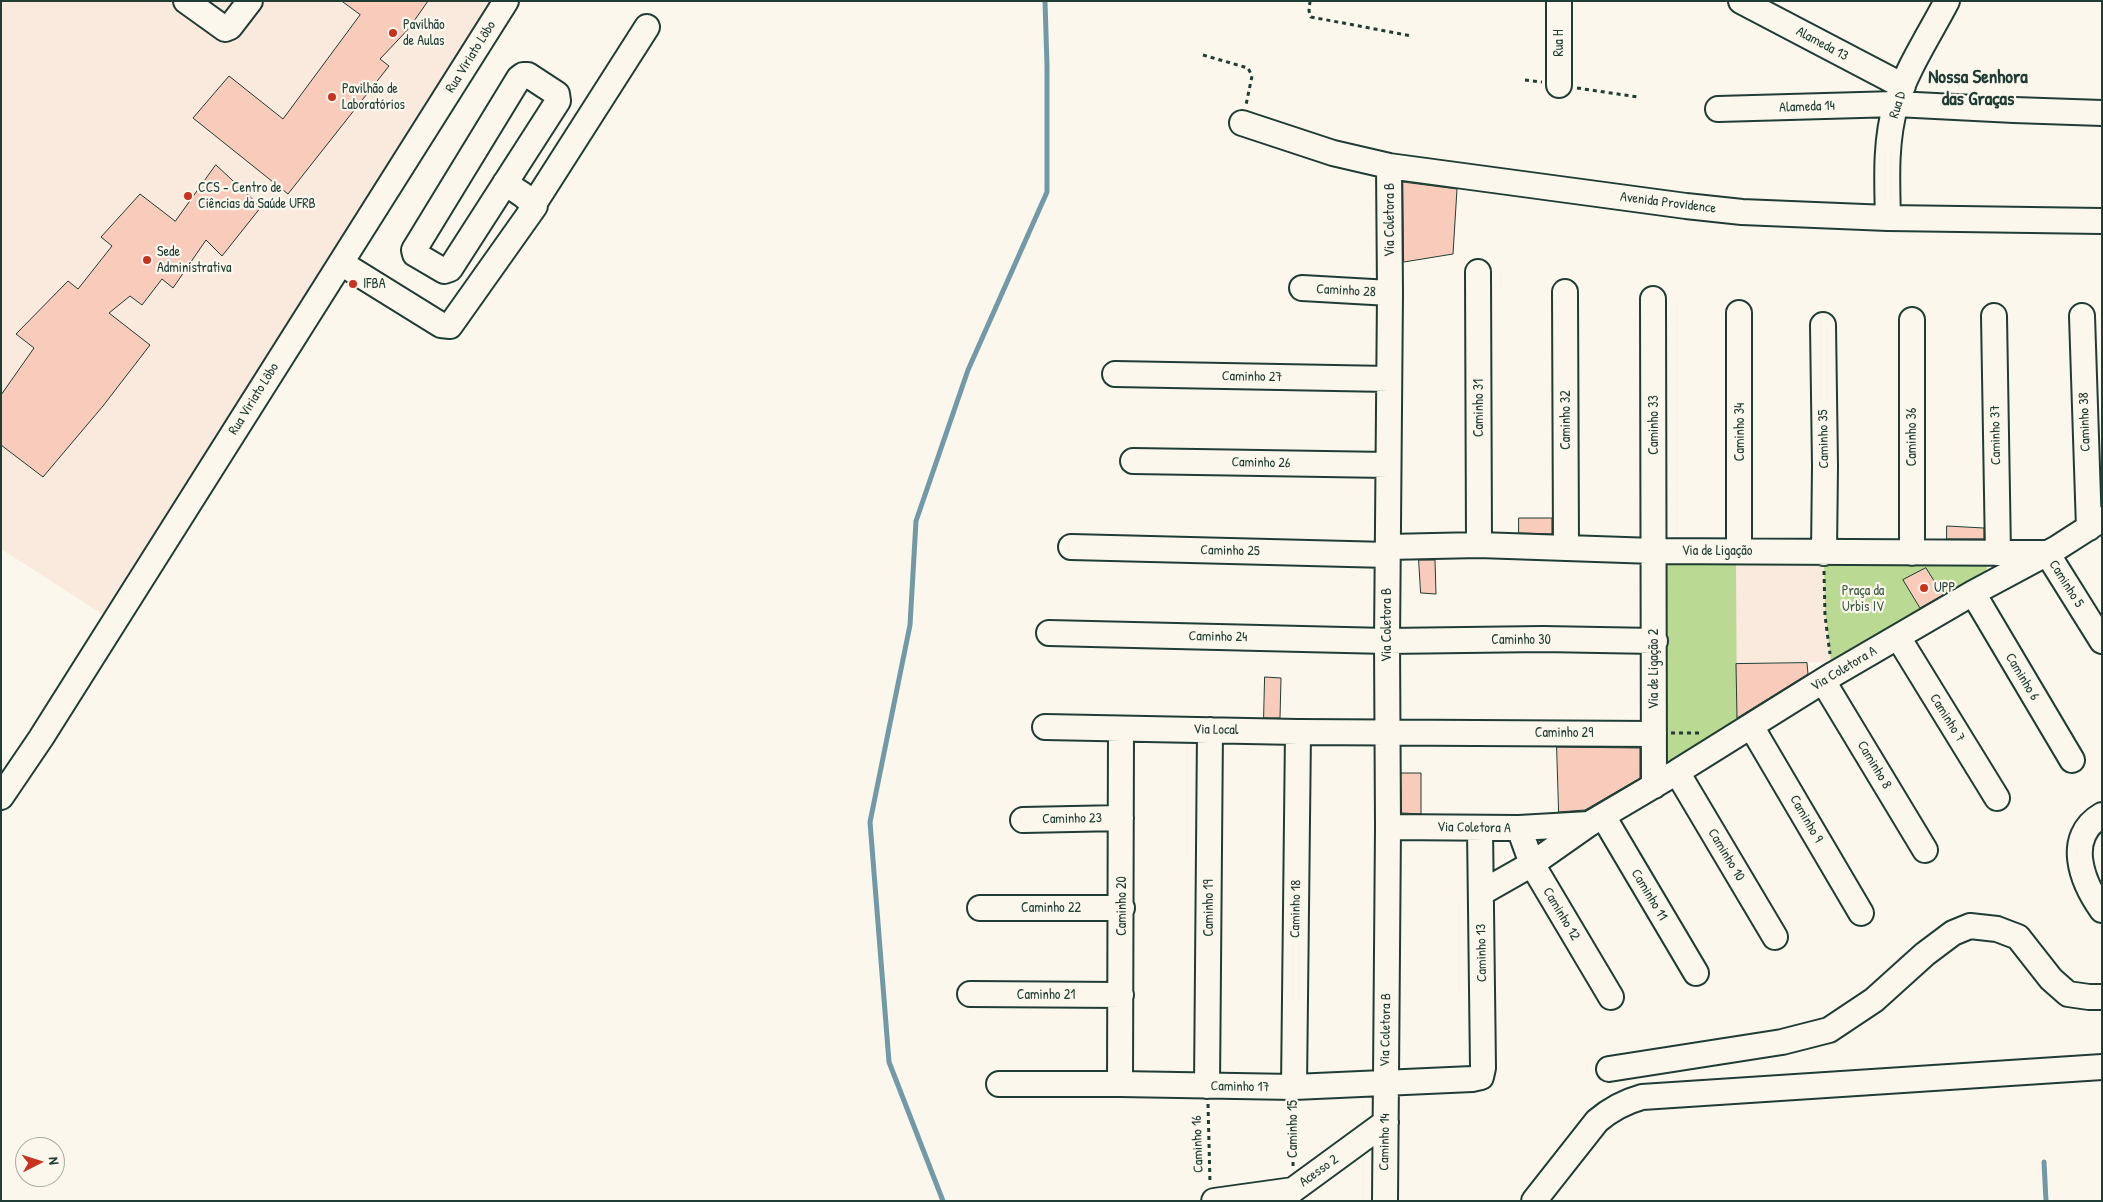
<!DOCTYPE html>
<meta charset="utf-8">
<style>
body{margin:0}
#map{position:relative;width:2103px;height:1202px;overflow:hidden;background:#fbf7ec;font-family:"Patrick Hand",sans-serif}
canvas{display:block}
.frame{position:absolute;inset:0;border:2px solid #1f3d34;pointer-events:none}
.north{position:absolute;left:15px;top:1137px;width:50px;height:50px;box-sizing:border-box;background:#fbf7ec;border:1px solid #a3ada2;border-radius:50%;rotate:85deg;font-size:14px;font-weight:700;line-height:20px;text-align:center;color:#1f3d34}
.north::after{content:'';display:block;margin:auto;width:18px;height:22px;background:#c8321e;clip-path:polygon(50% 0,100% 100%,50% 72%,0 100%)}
</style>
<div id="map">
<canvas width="2103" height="1202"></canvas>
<div class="frame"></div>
<div class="north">N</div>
</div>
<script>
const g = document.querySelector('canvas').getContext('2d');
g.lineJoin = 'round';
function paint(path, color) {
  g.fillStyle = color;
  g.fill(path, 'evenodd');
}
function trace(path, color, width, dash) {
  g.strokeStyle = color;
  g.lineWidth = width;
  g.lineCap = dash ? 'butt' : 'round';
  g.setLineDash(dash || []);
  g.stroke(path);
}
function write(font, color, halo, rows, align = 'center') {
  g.font = font + ' "Patrick Hand",sans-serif';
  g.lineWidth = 4.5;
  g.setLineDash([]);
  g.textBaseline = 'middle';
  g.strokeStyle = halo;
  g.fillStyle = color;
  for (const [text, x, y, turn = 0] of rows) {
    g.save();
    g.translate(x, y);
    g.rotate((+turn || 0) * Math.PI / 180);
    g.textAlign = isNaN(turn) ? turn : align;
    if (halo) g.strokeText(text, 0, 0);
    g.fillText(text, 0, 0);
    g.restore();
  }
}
paint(new Path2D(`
 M1,1H495L110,619L1,549Z
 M1824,559L1825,610L1831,662L1736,664V563Z`), '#faeadd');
paint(new Path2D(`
 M1824,559L1982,561L1987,566L1986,573L1831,662L1825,610Z
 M1736,563L1737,721L1662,769L1661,565Z`), '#bada93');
trace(new Path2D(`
 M2044,1162L2046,1201
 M943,1201L889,1062L870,822L910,625L916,521L968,370L1047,192V66L1045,1`), '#7299a8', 5);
const building = new Path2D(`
 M342,1H428L414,21L415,22L380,59L389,66L288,194L193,118L229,76L283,119L360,15Z
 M216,165L261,207L222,256L206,240L173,288L162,279L142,305L130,296L109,313L150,345L103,406L43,477L1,445V395L34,348L16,334L68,281L78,289L112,246L101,237L140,194L175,221Z
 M1403,182L1457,189L1453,254L1404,262Z
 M1519,518H1552V534L1519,533Z
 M1947,526L1984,528V539H1947Z
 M1419,560H1435L1436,594L1421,593Z
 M1926,568L1943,595L1920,608L1903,580Z
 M1807,663L1808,674L1737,718L1736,664Z
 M1265,677L1281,678L1280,718H1264Z
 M1557,747L1640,748V778L1585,810L1559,812Z
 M1401,773H1421V814L1402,813Z`);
paint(building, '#f8cbbb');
trace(building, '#1f3d34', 1);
const minor = new Path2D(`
 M186,1L225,29L230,27L250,1
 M1559,1V85
 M1741,1L1903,86
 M523,75H528L557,94L558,101L450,269L444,271L415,254L414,250L519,78Z
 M1718,109L1896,104L2014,110L2102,113
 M1242,123L1333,153L1389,166L1686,206L1742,212L1888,218L2102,221
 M534,204L647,27
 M1888,218C1887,181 1885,140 1896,104C1905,72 1931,32 1947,1
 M341,263L441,325L450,326L535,206L523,195L505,183
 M1478,272L1479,545
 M1302,288L1390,293
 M1565,292L1566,548
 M1653,299L1654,786
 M1994,316L1998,553
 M2082,316L2089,528
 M1823,325L1825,466L1824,553
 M1115,374L1389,379
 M1133,461L1388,465
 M1071,547L1388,555
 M1388,547L1479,545L1654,551L2045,553
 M1739,551V313
 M1912,553V320
 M2047,553L2102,641
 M1973,593L2072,760
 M1049,633L1387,641L1543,639L1655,641
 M1898,637L1997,798
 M1823,681L1925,850
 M1751,726L1861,913
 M1045,727L1298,732L1654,734
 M1677,772L1775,937
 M1,797L41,738L506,1
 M2102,815C2064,837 2082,882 2102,910
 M1603,816L1696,973
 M1023,820L1121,818
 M1388,827L1519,828L1589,824
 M1519,828L1532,864L1611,997
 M1481,893L1532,864L1589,824L1677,772L1834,674L1973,593L2057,548L2102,519
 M980,908H1122
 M970,994L1121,995
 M1609,1069L1782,1042L1829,1030L1874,1000L1925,954L1953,933L1970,926L1997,929L2018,937L2051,979L2068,994L2089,997H2102
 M999,1084H1120L1294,1087L1472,1079L1481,1077L1483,1068L1480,829
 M1120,1084L1121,729
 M1207,1086L1210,730
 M1294,1087L1298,732
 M1214,1201L1293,1190L1386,1122
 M1385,1201L1388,827L1387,641L1390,293L1389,166
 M1534,1201L1597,1121C1611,1109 1624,1102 1642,1097L2102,1067`);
trace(minor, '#1f3d34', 28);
trace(new Path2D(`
 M1310,1L1309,11L1311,17L1412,36
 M1203,55L1248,68L1252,76L1246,105
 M1525,80L1542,82
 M1577,88L1638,97
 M1824,571L1825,616L1830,654
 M1671,733H1703
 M1208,1104L1210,1183
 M1293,1166L1294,1105`), '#1f3d34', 3, [4, 4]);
trace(minor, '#fbf7ec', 24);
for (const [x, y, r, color] of [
 [393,33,5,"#c8321e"],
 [332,97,5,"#c8321e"],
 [188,196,5,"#c8321e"],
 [147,260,5,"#c8321e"],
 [353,284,5,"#c8321e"],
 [1924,588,5,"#c8321e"]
]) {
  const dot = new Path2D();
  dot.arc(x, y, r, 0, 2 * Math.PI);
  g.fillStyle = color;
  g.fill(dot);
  trace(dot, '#fbf7ec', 2);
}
write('14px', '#1f3d34', '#fbf7ec', [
 ["Pavilhão",403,25],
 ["de Aulas",403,41],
 ["Pavilhão de",342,89],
 ["Laboratórios",342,105],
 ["CCS - Centro de",198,188],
 ["Ciências da Saúde UFRB",198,204],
 ["Sede",157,252],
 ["Administrativa",157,268],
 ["IFBA",363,284],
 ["UPP",1934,588]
], 'left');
write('14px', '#1f3d34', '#fbf7ec', [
 ["Rua H",1559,43,-90],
 ["Alameda 13",1822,44,28],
 ["Rua Viriato Lôbo",471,57,-58],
 ["Rua D",1898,105,-73],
 ["Alameda 14",1807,107,-2],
 ["Avenida Providence",1668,203,7],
 ["Via Coletora B",1390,220,-90],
 ["Caminho 28",1346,291,3],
 ["Caminho 27",1252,377,1],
 ["Rua Viriato Lôbo",254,399,-58],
 ["Caminho 31",1479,408,-90],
 ["Caminho 32",1566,420,-90],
 ["Caminho 38",2085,422,-92],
 ["Caminho 33",1654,425,-90],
 ["Caminho 34",1740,432,-90],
 ["Caminho 37",1996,435,-91],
 ["Caminho 36",1912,437,-90],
 ["Caminho 35",1824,439,-91],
 ["Caminho 26",1261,463,1],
 ["Caminho 25",1230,551,1],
 ["Via de Ligação",1717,551],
 ["Caminho 5",2066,584,58],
 ["Via Coletora B",1387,625,-90],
 ["Caminho 24",1218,637,1],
 ["Caminho 30",1521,640],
 ["Via de Ligação 2",1654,669,-90],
 ["Via Coletora A",1844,669,-31],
 ["Caminho 6",2022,677,59],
 ["Caminho 7",1947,718,58],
 ["Via Local",1216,730,1],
 ["Caminho 29",1564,733],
 ["Caminho 8",1874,765,59],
 ["Caminho 23",1072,819,-1],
 ["Caminho 9",1806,819,60],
 ["Via Coletora A",1474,828,1],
 ["Caminho 10",1726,855,59],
 ["Caminho 11",1649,895,59],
 ["Caminho 20",1122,906,-90],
 ["Caminho 22",1051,908],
 ["Caminho 19",1209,908,-90],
 ["Caminho 18",1296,909,-89],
 ["Caminho 12",1561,914,59],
 ["Caminho 13",1482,953,-91],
 ["Caminho 21",1046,995],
 ["Via Coletora B",1386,1030,-89],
 ["Caminho 17",1240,1087,1],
 ["Caminho 15",1293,1129,-90],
 ["Caminho 14",1385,1142,-89],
 ["Caminho 16",1198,1144,-92],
 ["Acesso 2",1319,1171,-36]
]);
write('14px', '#3e5c47', '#fbf7ec', [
 ["Praça da",1863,591],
 ["Urbis IV",1863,607]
]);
write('bold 19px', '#1f3d34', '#fbf7ec', [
 ["Nossa Senhora",1978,78],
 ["das Graças",1978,100]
]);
</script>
